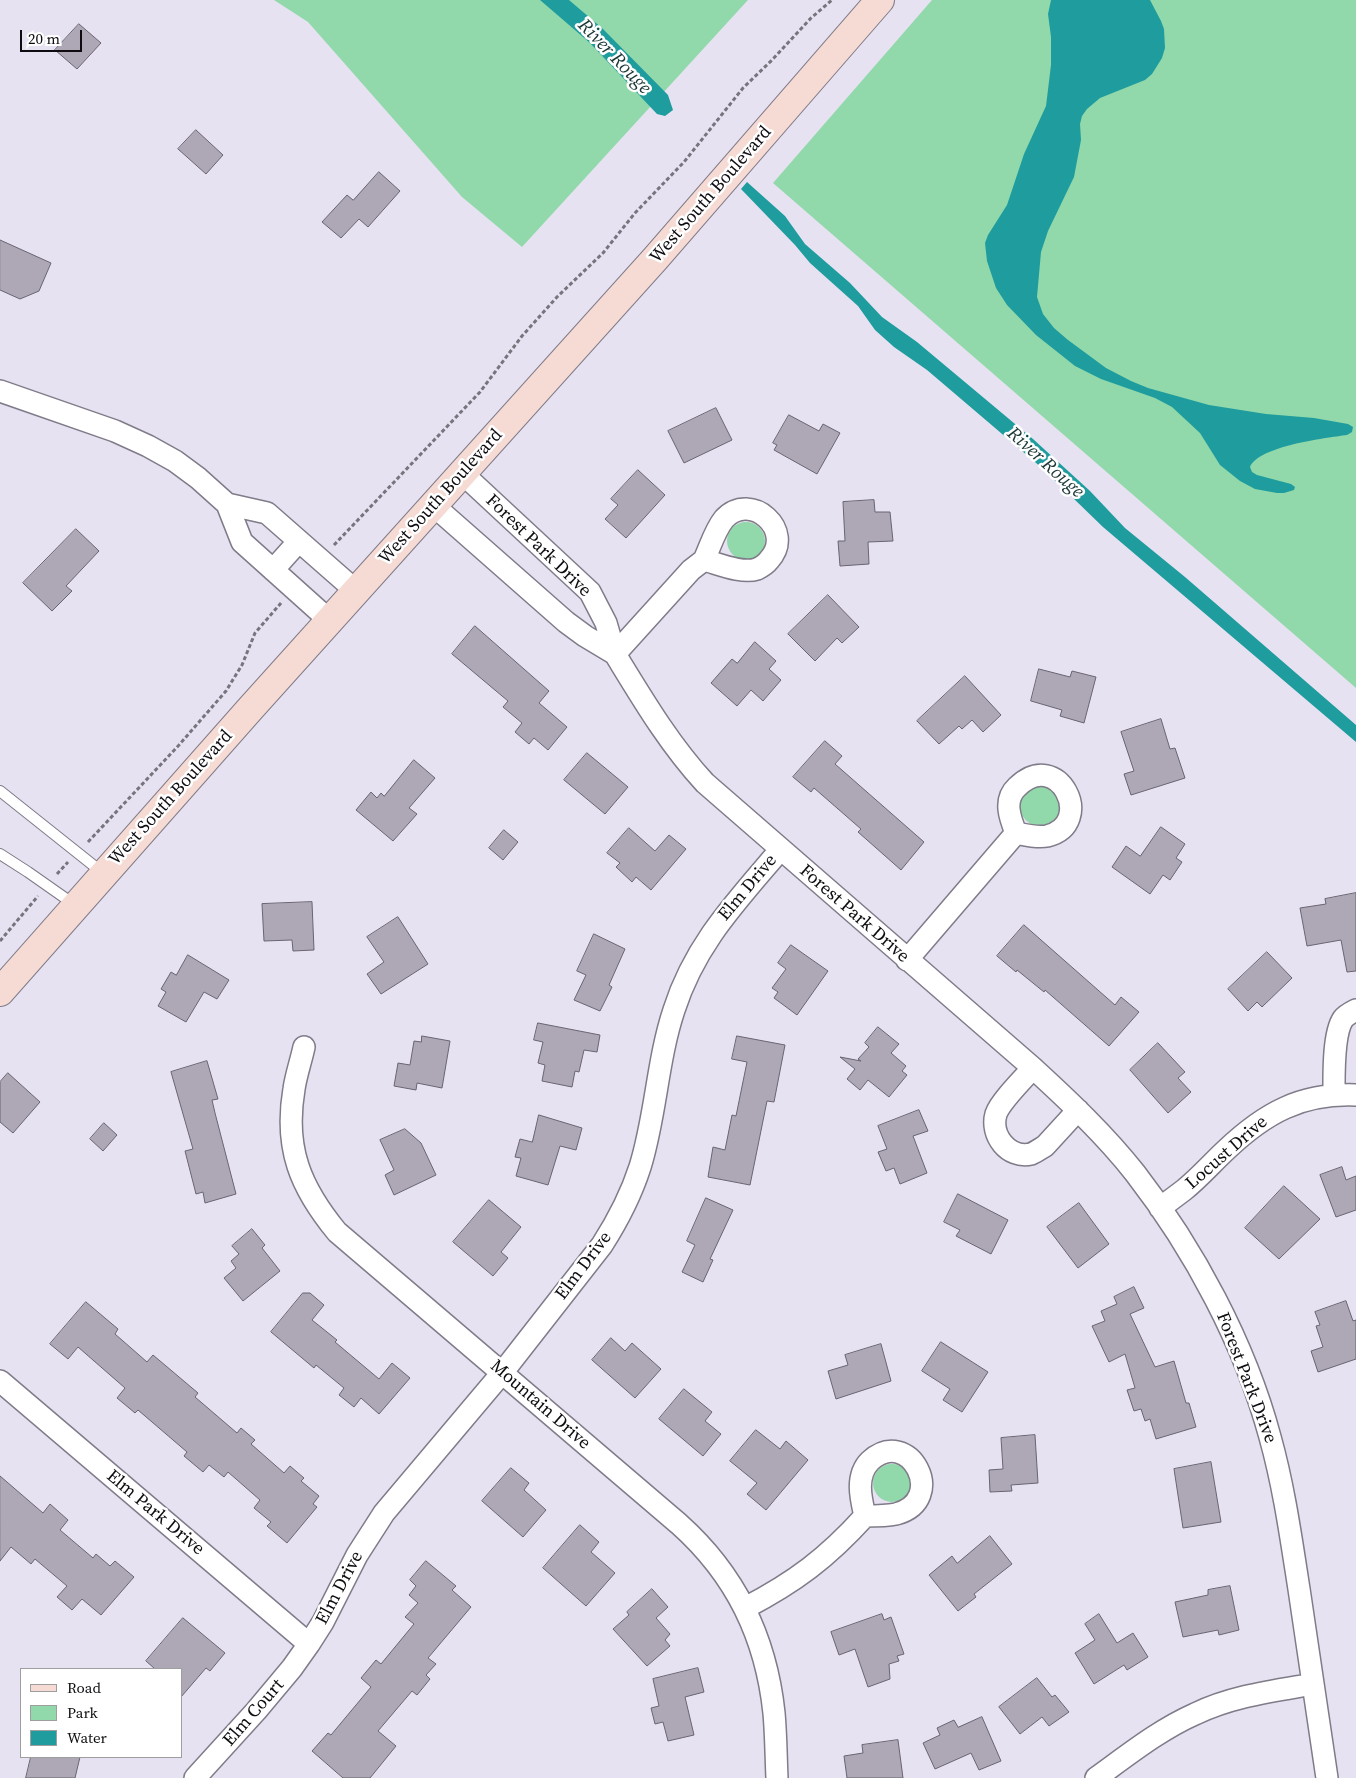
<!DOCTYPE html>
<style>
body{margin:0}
#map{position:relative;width:1356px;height:1778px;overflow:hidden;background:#e7e2f1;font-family:"Source Serif 4",serif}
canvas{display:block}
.legend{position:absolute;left:20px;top:1668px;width:162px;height:90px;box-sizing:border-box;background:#fff;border:1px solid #9f9e9f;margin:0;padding:6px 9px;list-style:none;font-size:15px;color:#0e0c10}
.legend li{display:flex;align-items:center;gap:10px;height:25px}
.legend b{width:25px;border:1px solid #9f9e9f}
.scale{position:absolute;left:20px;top:30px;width:62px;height:22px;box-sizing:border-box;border:2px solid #0e0c10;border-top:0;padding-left:6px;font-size:15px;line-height:18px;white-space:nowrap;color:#0e0c10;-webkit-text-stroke:4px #fff;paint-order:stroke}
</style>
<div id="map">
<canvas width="1356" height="1778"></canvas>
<ul class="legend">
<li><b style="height:6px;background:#f5dbd3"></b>Road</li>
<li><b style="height:14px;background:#91d9ab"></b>Park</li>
<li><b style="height:14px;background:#1f9c9e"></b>Water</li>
</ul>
<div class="scale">20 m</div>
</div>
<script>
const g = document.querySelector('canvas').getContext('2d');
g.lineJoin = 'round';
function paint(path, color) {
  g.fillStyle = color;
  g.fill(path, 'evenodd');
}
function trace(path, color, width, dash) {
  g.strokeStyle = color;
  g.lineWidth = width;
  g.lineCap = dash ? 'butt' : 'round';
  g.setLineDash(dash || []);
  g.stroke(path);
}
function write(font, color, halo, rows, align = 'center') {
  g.font = font + ' "Source Serif 4",serif';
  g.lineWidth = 5;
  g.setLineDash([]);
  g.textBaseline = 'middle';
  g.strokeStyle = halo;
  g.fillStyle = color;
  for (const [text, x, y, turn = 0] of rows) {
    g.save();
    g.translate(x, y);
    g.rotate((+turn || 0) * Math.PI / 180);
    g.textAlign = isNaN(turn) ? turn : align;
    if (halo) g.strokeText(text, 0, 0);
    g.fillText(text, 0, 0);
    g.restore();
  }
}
paint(new Path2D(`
 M274,0H748L522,247L462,197L308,22Z
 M932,0H1356V688L773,183Z
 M727 541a19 19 0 1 1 38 0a19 19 0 1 1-38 0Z
 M1020 806a20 20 0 1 1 40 0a20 20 0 1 1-40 0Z
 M873 1483a19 19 0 1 1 38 0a19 19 0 1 1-38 0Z`), '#91d9ab');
paint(new Path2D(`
 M540,0H569L603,29L668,95L673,110L665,116L657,114L590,43Z
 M1051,0H1150L1161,21L1164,29L1165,48L1162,58L1152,74L1145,80L1100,98L1087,109L1082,116L1080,124L1081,140L1074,177L1048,231L1041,252L1037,297L1043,314L1054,328L1068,340L1106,368L1131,381L1148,388L1209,405L1266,414L1314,418L1348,424L1353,427L1352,432L1347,435C1325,438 1259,446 1250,467L1252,472L1257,475L1291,484L1295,487L1294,490L1284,493H1277L1255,489L1240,481L1220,465L1200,433L1172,407L1155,398L1101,379L1075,366L1036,335L1007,305L996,288L987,261L985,243L988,235L1007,205L1024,154L1046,106L1051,65V37L1048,14Z
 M747,182L785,216L805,244L850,283L882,317L917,342L1033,439L1090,491L1125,528L1185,577L1356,725V742L1103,527L1042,468L947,387L927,370L894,347L875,330L858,306L810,263L795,245L741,189Z`), '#1f9c9e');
const building = new Path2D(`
 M79,24L101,43L77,69L55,50Z
 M196,130L223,155L206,174L178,149Z
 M379,172L400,191L368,227L359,219L341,238L322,222L347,195L353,200Z
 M0,240L51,263L39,291L20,299L0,290Z
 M716,408L732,440L684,463L668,431Z
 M789,415L819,431L823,424L840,433L817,474L774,450L777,445L773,443Z
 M638,470L665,495L626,538L605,519L618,505L611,499Z
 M874,500L875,512H890L893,541L868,542L869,564L840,566L838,541H845L843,502Z
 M76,529L99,551L66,586L72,591L52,611L23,583Z
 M828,595L859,627L842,643L837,638L815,661L788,634Z
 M475,626L549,691L539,703L567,727L548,750L534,738L529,744L515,732L522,723L503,707L508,701L452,654Z
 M755,642L776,661L769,669L781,680L763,701L751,690L737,706L711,683L732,659L737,663Z
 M1039,669L1070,677L1072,671L1096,677L1084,723L1060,716L1062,710L1031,701Z
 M965,676L1001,715L983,732L972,720L962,729L959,726L939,744L917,721Z
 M1161,719L1170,749L1175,748L1185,778L1131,795L1124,774L1134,771L1121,732Z
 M825,741L842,756L835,764L924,842L901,870L858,832L861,829L814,788L811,792L793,777Z
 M587,753L628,787L605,814L564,780Z
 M414,760L435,778L409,808L417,814L393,841L356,810L371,792L377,798L381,793L384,796Z
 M1161,827L1185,844L1176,858L1182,862L1170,880L1163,875L1150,894L1112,867L1126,846L1140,856Z
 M629,828L655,851L669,835L686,849L651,890L636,877L632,882L616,867L620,863L607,853Z
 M504,830L518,842L503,860L489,848Z
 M1356,893V971L1347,972L1341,940L1307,946L1300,908L1326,904L1325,899Z
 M312,902L314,950L293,951L292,940L264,941L262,904Z
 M398,917L428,964L381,994L367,974L384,962L367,937Z
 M1024,925L1115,1005L1121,997L1139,1012L1109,1046L1045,990L1044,992L1017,970L1016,972L997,956Z
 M594,934L625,949L609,985L612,987L600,1011L574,1000L586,975L577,971Z
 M791,945L828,971L797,1015L774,998L778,992L772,988L786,969L778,963Z
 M1267,952L1292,978L1262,1007L1257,1002L1248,1011L1228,989Z
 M188,955L229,980L217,999L204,992L186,1022L158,1006L166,992L161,989L171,972L176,975Z
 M538,1023L600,1035L597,1052L584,1050L579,1072L575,1071L572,1087L542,1081L545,1065L538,1063L543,1042L534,1040Z
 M878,1027L899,1044L891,1053L906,1066L902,1071L907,1075L889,1097L868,1080L860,1090L847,1079L855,1069L840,1057L861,1061L858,1059L869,1047L865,1043Z
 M422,1036L450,1041L442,1088L417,1083L416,1090L394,1086L398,1063L410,1065L414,1041L421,1042Z
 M737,1036L785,1045L774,1102L767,1101L750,1185L708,1177L713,1147L725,1150L732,1115L736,1116L747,1062L732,1059Z
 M1158,1043L1185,1072L1178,1078L1191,1092L1168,1113L1130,1070Z
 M207,1061L218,1099L212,1100L215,1113L236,1194L205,1203L203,1192L196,1194L185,1151L193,1149L171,1072Z
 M8,1073L40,1102L13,1133L0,1122V1082Z
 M919,1110L928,1131L913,1136L927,1173L900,1184L894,1168L886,1171L878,1152L887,1149L878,1126Z
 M539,1115L582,1128L576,1150L560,1146L548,1185L516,1176L521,1158L515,1157L520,1139L532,1142Z
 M104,1123L117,1135L103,1151L90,1139Z
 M405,1129L421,1143L436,1175L394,1195L385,1175L394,1170L380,1140Z
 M1342,1167L1346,1180L1356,1176V1210L1336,1217L1320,1175Z
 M1284,1186L1320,1219L1279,1259L1245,1228Z
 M958,1194L1008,1220L991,1254L956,1236L960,1230L944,1222Z
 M706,1198L733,1210L710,1259L713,1260L703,1282L682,1272L695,1245L687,1241Z
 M489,1200L521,1227L501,1252L508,1258L493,1276L453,1242Z
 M1079,1203L1109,1244L1078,1268L1047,1227Z
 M252,1229L265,1245L262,1248L280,1271L243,1301L224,1278L236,1268L231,1261L239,1254L232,1246Z
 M1134,1287L1144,1308L1130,1314L1155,1367L1174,1361L1186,1403H1189L1196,1427L1156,1439L1150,1419L1145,1421L1141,1409L1134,1411L1127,1390L1135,1388L1125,1354L1109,1362L1092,1326L1105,1321L1101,1311L1117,1304L1114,1297Z
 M303,1293H310L324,1305L312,1320L337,1340L335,1342L379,1379L392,1363L410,1378L379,1414L361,1398L354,1407L339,1395L344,1388L316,1365L314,1368L271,1332Z
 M1346,1301L1353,1321L1356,1320V1359L1318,1372L1311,1351L1323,1347L1316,1326L1320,1325L1315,1312Z
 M86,1302L118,1329L115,1334L147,1362L153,1355L198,1393L195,1397L237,1433L241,1428L255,1440L251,1444L284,1473L290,1466L304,1478L301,1481L319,1496L313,1504L317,1507L287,1543L267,1526L271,1522L254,1508L260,1500L228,1472L224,1477L209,1465L203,1472L184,1456L187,1452L138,1410L135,1413L117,1398L125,1388L78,1347L68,1359L50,1344Z
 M611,1338L625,1351L632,1343L661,1369L635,1398L592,1360Z
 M941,1342L988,1372L962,1412L943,1400L950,1389L922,1371Z
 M881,1344L891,1381L836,1399L828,1371L848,1365L845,1355Z
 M684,1389L712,1412L705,1421L721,1434L703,1456L659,1419Z
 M756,1430L780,1449L786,1441L808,1460L766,1510L747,1494L757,1483L730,1461Z
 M1035,1435L1038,1483L1011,1485L1012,1491L990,1492L989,1470L1003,1469L1001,1438Z
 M1211,1462L1221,1522L1183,1528L1174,1469Z
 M511,1468L529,1483L524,1490L546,1510L523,1537L482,1501Z
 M0,1476L43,1513L50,1504L68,1520L60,1530L93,1558L96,1554L110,1566L115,1561L134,1577L101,1615L82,1599L72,1610L57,1597L67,1586L35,1559L31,1564L11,1547L0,1561Z
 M580,1525L599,1542L591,1552L615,1573L586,1606L543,1568Z
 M990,1536L1012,1564L974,1594L976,1597L958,1611L929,1575L952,1556L957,1563Z
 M426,1561L456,1586L452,1590L471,1607L428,1658L436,1664L426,1675L430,1679L417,1695L412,1691L378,1731L396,1746L370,1778H343L312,1751L328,1733L331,1735L371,1687L361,1678L376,1660L381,1664L414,1624L405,1617L418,1603L409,1595L416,1586L410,1580Z
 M1230,1586L1239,1630L1219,1635L1218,1630L1183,1637L1175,1602L1208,1595V1590Z
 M652,1589L668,1607L656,1618L670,1634L665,1640L670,1646L647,1666L613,1629L629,1615L627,1612Z
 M882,1614L884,1620L891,1617L904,1654L897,1656L899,1661L889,1664L890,1679L868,1687L855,1649L839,1655L831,1632Z
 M1099,1614L1117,1643L1133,1633L1148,1657L1127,1670L1124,1665L1094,1684L1075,1653L1095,1640L1085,1624Z
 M183,1618L225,1653L210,1671L206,1668L181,1697V1669H155L146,1661Z
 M698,1668L704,1692L685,1697L694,1735L668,1741L663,1722L655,1724L651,1708L659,1706L653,1679Z
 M1037,1678L1052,1697L1055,1695L1069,1712L1049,1726L1042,1717L1020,1734L999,1707Z
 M982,1717L1001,1761L979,1770L971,1753L935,1769L923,1743L940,1735L937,1728L954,1720L958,1727Z
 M898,1740L903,1778H847L844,1756L863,1753L862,1745Z
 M31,1757H80L75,1778H26Z`);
paint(building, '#ada7b6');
trace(building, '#696471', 1);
const lane = new Path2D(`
 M0,791L103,873
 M0,854L28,872L75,905`);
const street = new Path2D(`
 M0,391L115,431L148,446L175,461L198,478L227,504L242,542L329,620
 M227,504L267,513L356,591
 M433,505L566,622L585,636L615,654L606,623L590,592L462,473
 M704,560C710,547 715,530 724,519C751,490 796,531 769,560C766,564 761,567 757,569C742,574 719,564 704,560L691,570L615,654C642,698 669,744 705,783L1033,1068C1069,1101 1105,1135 1135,1173C1194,1249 1245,1344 1270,1437C1284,1487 1291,1538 1299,1589C1308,1652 1318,1715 1327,1778
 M273,570L299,541
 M907,960L1016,833C1026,835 1037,838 1047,836C1097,824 1058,746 1017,787C1003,800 1010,818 1016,833
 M304,1047C301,1061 296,1075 294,1089C284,1148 300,1187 337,1232L679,1524C736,1575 766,1637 774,1713C776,1735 776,1757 777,1778
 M1033,1068C1023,1079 1000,1102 996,1114C990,1135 1008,1159 1031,1154C1036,1152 1040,1149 1045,1146L1078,1110
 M1334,1094C1334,1076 1333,1034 1343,1019C1346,1015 1352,1012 1356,1010
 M1160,1208C1168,1202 1176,1196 1184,1190C1199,1178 1212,1163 1226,1150C1265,1113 1301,1093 1356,1095
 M0,1381L309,1644
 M745,1608C795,1582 827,1558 865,1516C876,1516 886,1516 896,1514C949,1500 909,1425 870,1461C855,1476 861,1499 865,1516
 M195,1778L256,1711L292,1668L309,1644L323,1622L357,1555L384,1513L502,1373L602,1245C618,1220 631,1195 640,1167C656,1116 657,1061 674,1010C695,944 736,902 780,850
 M1096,1778C1128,1755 1159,1730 1195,1714C1232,1696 1273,1691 1313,1684`);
const secondary = new Path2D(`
 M0,992L250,709L655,259L880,0`);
trace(lane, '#807b89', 12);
trace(street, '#807b89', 24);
trace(secondary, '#807b89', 30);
trace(new Path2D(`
 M334,545L480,392L522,336L557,297L603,253L635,213L684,162L743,88L772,60L811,18L832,0
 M88,842L179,745L226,691L242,665L255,633L281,603
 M57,874L68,862
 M0,941L38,896`), '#77747d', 3, [4, 2.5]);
trace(lane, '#fff', 10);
trace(street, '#fff', 21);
trace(secondary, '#f5dbd3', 28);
write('18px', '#0e0c10', '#fff', [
 ["West South Boulevard",711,195,-49],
 ["West South Boulevard",441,497,-48],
 ["Forest Park Drive",538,546,44],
 ["West South Boulevard",171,798,-48],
 ["Elm Drive",748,888,-50],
 ["Forest Park Drive",854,914,41],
 ["Locust Drive",1227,1153,-41],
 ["Elm Drive",584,1266,-53],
 ["Forest Park Drive",1246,1378,69],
 ["Mountain Drive",540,1405,41],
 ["Elm Park Drive",155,1513,40],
 ["Elm Drive",340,1588,-62],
 ["Elm Court",254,1713,-49]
]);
write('italic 19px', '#1c3636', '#fff', [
 ["River Rouge",614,57,46],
 ["River Rouge",1045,463,42]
]);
</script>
